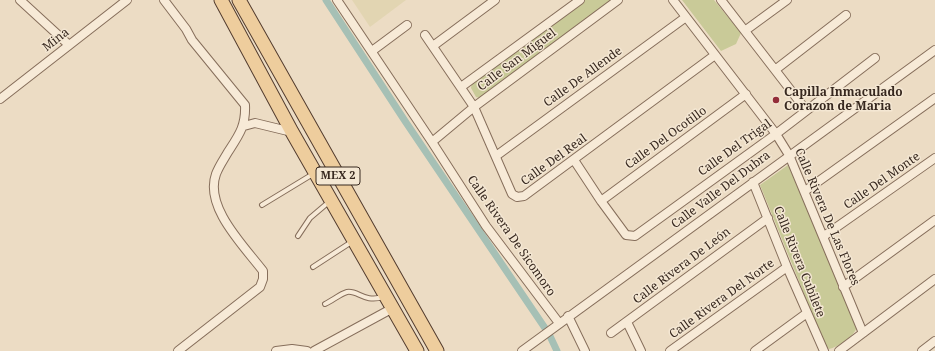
<!DOCTYPE html>
<meta charset="utf-8">
<style>
body{margin:0}
canvas{display:block;background:#ecdcc4}
</style>
<canvas width="935" height="351"></canvas>
<script>
const g = document.querySelector('canvas').getContext('2d');
g.lineJoin = 'round';
function paint(path, color) {
  g.fillStyle = color;
  g.fill(path, 'evenodd');
}
function trace(path, color, width, dash) {
  g.strokeStyle = color;
  g.lineWidth = width;
  g.lineCap = dash ? 'butt' : 'round';
  g.setLineDash(dash || []);
  g.stroke(path);
}
function write(font, color, halo, rows, align = 'center') {
  g.font = font + ' "Noto Serif",serif';
  g.lineWidth = 3;
  g.setLineDash([]);
  g.textBaseline = 'middle';
  g.strokeStyle = halo;
  g.fillStyle = color;
  for (const [text, x, y, turn = 0] of rows) {
    g.save();
    g.translate(x, y);
    g.rotate((+turn || 0) * Math.PI / 180);
    g.textAlign = isNaN(turn) ? turn : align;
    if (halo) g.strokeText(text, 0, 0);
    g.fillText(text, 0, 0);
    g.restore();
  }
}
paint(new Path2D(`
 M352,0H406L370,27Z`), '#e2d5b2');
paint(new Path2D(`
 M585,0H611L480,98L476,97L471,88L472,82Z
 M682,0H714L741,33L736,44L721,51Z
 M788,165L857,327C854,337 838,347 829,349L824,343L760,185Z`), '#c9ca98');
trace(new Path2D(`
 M326,0L405,121L549,334L557,351`), '#a6c0b5', 7);
const service = new Path2D(`
 M262,205L313,174
 M298,236L310,218L330,201
 M313,267L353,241
 M325,304C332,301 340,294 347,292C358,290 364,303 383,297`);
const minor = new Path2D(`
 M20,0L69,45
 M164,0L186,29L192,40L245,105C246,126 239,135 228,152C224,159 219,166 216,174C204,207 244,246 263,271V279L260,287L178,351
 M337,0L432,142L486,226L559,323
 M673,0L776,134L789,155L863,333
 M721,0L806,110
 M746,30L787,0
 M425,35L474,107L512,194L517,197L524,196L715,55
 M433,46L495,0
 M372,51L407,25
 M775,70L846,15
 M461,87L580,0
 M0,99L127,0
 M244,126L255,123L292,132
 M432,142L474,107L618,0
 M496,156L686,17
 M574,160L601,201L626,235L635,236L776,134L875,58
 M753,182L787,267L824,351
 M805,191L935,98
 M601,201L746,94
 M824,236L935,158
 M843,287L935,220
 M568,316L585,351
 M627,322L641,351
 M611,333L768,218
 M276,351L292,349L307,351
 M314,351L393,308
 M522,351L935,50
 M670,351L787,267
 M755,351L807,313
 M839,351L935,279
 M922,351L935,341`);
const primary = new Path2D(`
 M221,0L292,132L417,351
 M239,0L437,351`);
trace(service, '#866e5b', 6);
trace(minor, '#866e5b', 10);
trace(primary, '#543d2f', 15);
trace(service, '#f7ead7', 4);
trace(minor, '#f7ead7', 8);
trace(primary, '#eecd9d', 13);
for (const [x, y, r, color] of [
 [776,100,4,"#932d39"]
]) {
  const dot = new Path2D();
  dot.arc(x, y, r, 0, 2 * Math.PI);
  g.fillStyle = color;
  g.fill(dot);
  trace(dot, '#f4e7d3', 1.5);
}
for (const [x, y, w] of [
 [338,176,44]
]) {
  const box = new Path2D();
  box.roundRect(x - w / 2, y - 9, w, 18, 3);
  g.fillStyle = '#f4e7d3';
  g.fill(box);
  trace(box, '#37281f', 1);
}
write('bold 11px', '#37281f', null, [
 ["MEX 2",338,176]
]);
write('12px', '#37281f', '#f4e7d3', [
 ["Mina",56,40,-38],
 ["Calle San Miguel",517,60,-37],
 ["Calle De Allende",583,77,-36],
 ["Calle Del Ocotillo",666,138,-36],
 ["Calle Del Trigal",735,148,-36],
 ["Calle Del Real",554,160,-36],
 ["Calle Del Monte",882,181,-35],
 ["Calle Valle Del Dubra",721,190,-37],
 ["Calle Rivera De Las Flores",827,217,67],
 ["Calle Rivera De Sicomoro",511,236,55],
 ["Calle Rivera Cubilete",799,262,68],
 ["Calle Rivera De León",682,266,-37],
 ["Calle Rivera Del Norte",722,299,-36]
]);
write('bold 12px', '#37281f', '#f4e7d3', [
 ["Capilla Inmaculado",784,93],
 ["Corazon de Maria",784,107]
], 'left');
</script>
